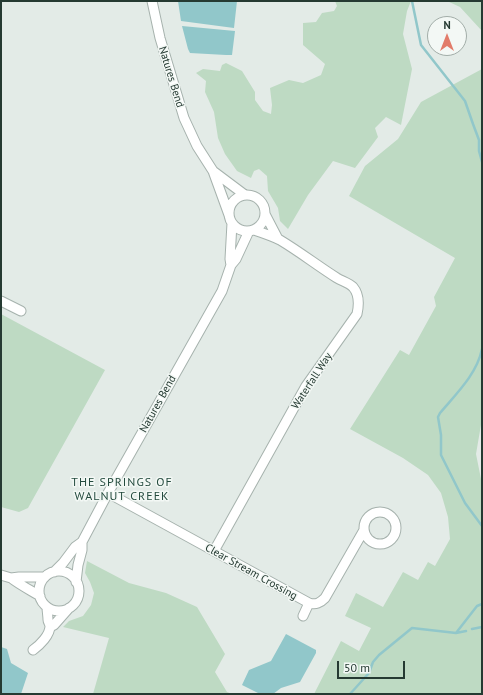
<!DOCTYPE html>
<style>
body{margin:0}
#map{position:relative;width:483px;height:695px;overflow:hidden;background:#e3ebe7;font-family:"PT Sans",sans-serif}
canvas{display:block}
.frame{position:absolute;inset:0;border:2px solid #253a32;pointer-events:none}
.north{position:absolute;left:427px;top:16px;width:40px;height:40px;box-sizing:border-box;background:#f3f8f5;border:1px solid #a1aca7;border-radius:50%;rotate:0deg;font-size:11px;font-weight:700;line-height:16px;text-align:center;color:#253a32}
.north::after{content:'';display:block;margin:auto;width:14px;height:18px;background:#e27c6a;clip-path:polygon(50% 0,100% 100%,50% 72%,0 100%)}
.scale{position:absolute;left:337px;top:661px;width:68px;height:18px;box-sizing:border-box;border:2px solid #253a32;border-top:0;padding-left:5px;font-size:12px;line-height:14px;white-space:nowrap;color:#253a32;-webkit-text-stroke:3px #f3f8f5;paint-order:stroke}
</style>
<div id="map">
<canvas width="483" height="695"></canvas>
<div class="frame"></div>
<div class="north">N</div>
<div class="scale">50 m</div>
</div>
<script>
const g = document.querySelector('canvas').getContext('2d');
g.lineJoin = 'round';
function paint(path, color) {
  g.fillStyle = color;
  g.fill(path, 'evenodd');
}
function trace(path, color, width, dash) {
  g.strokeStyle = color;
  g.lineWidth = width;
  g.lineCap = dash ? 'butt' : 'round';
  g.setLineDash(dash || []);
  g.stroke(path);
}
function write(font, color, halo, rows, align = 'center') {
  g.font = font + ' "PT Sans",sans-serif';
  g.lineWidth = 3;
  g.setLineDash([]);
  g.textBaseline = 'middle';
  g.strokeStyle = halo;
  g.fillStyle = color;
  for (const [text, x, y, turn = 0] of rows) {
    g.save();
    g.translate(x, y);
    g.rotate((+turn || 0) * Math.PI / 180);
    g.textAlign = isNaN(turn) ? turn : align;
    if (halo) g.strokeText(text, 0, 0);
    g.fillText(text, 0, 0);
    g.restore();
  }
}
paint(new Path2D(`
 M335,1H411L407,11L403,34L412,69L401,125L386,117L375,128L378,137L355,168L333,161L308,195L288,229L280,221L278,208L268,191L267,176L259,169L254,171L251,178L237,171L225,154L218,138L214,112L205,92L206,81L196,73L203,69L220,71L222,65L226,63L242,71L255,92V100L263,111L271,114L272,105L270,88L289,80L303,83L321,75L325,64L303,45V23L316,22L322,13L334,11L337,6Z
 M447,1H482V31L460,7Z
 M482,69V419L476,454L481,479L482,480V694H314L341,641L359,651L371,628L345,616L356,593L383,607L403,572L418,580L428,562L435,566L450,539L448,517L441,493L428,475L403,458L350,429L400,350L409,355L436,306L434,297L455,258L349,196L365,166L398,139L421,102Z
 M1,314L105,370L28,508L19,512L1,507Z
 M87,561L129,583L166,593L197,607L225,654L215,672L227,692L232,694H93L109,638L63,627L69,621L83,616L91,605L94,593L90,582L85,573Z`), '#bedac3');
paint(new Path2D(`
 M178,1H237L234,28L181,21Z
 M182,26L235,31L232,55H226L190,53L188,49Z
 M286,634L316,650V653L300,682L281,688L273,694H260L242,685L249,670L271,661Z
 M1,647L7,649L11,663L28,673L21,694H1Z`), '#91c7ca');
trace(new Path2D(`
 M412,1L421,45L465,101L473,124L479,140V151L482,162
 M482,349C477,374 456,394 440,413L438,417L441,435V455L465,503L482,526
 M472,629L482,627
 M456,633L466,631
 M350,694L369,673L373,662L379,655L412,628L456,633L477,606L482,604`), '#91c7ca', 2.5);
const minor = new Path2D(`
 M152,1L160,38L184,118L197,146L213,171L229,215
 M213,171L245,195
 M229 213a18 18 0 1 1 36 0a18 18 0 1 1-36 0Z
 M265,214L278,239
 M231,265L230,259L232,223
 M1,301L21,311
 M108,493L309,603C316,605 320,603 325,598L364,530
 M364 528a16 16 0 1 1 32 0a16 16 0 1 1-32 0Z
 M214,551L306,386L357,314C359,305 359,294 353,287C349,283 342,281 337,278C318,266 300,252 280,240C272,236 263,233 254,230
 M39 591a20 20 0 1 1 40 0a20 20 0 1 1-40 0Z
 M54,572L63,563L75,547L82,542
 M1,575L11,578L19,577H45
 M11,578C20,585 30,590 40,596
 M76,582L78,565L82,550V542L108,493L222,291L231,265L236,259L249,231
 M303,616L309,603
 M50,627L54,625L69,608
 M33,650C40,645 50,635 50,626C50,624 48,622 48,620C48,616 47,611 47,607`);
trace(minor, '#a6b2ad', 11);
trace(minor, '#fff', 9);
write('11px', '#253a32', '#f3f8f5', [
 ["Natures Bend",171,77,73],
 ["Waterfall Way",312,381,-57],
 ["Natures Bend",158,404,-61],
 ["Clear Stream Crossing",251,572,29]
]);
g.letterSpacing = '1px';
write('12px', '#234a3d', '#f3f8f5', [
 ["THE SPRINGS OF",122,483],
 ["WALNUT CREEK",122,497]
]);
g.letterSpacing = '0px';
</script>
